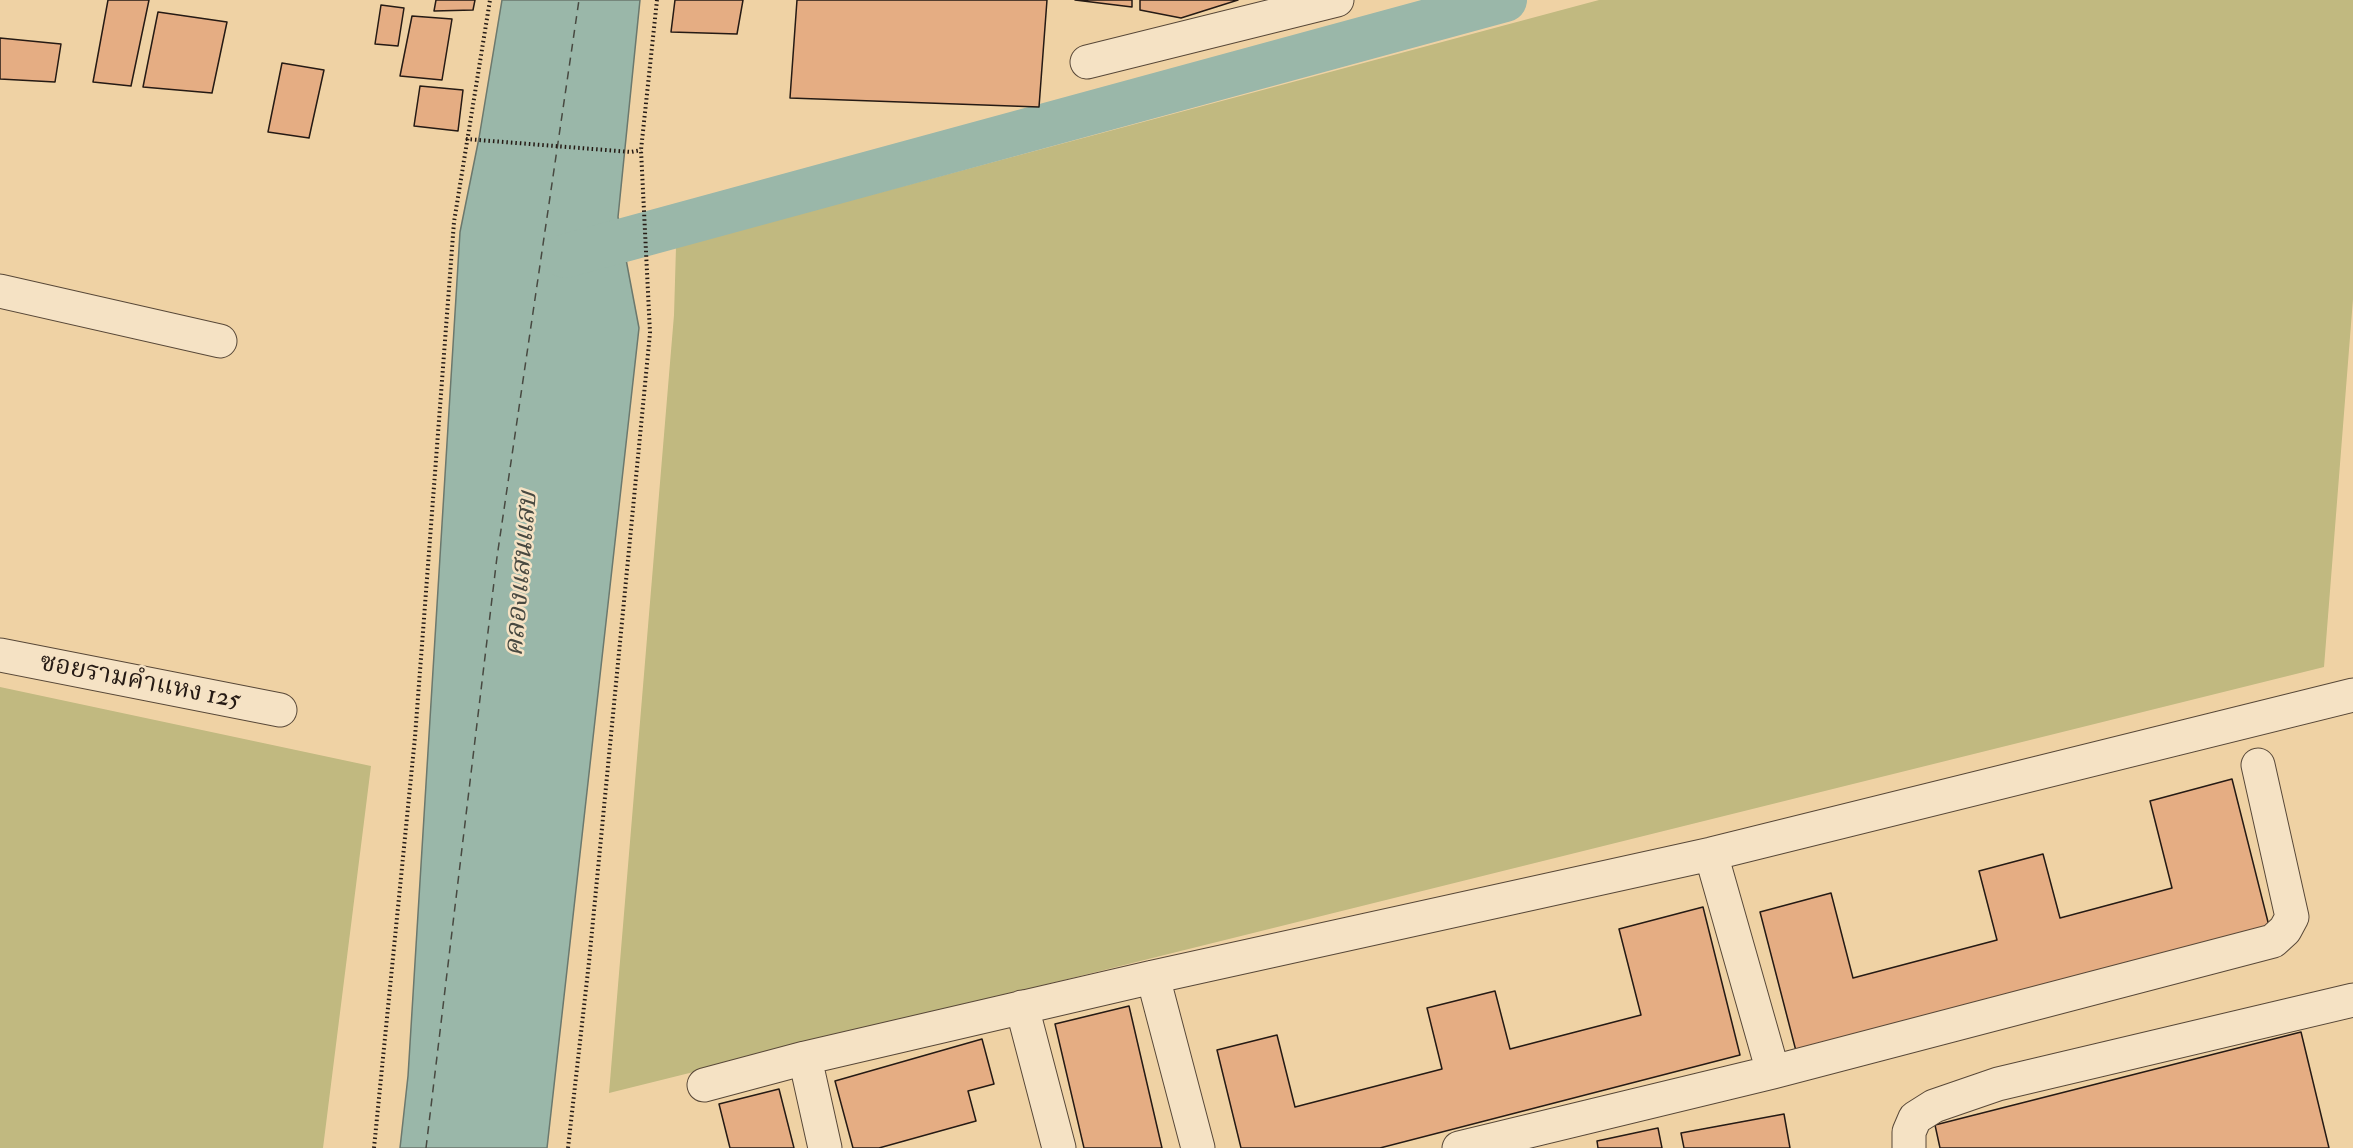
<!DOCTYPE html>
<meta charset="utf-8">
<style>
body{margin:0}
canvas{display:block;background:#efd2a4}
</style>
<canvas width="2353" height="1148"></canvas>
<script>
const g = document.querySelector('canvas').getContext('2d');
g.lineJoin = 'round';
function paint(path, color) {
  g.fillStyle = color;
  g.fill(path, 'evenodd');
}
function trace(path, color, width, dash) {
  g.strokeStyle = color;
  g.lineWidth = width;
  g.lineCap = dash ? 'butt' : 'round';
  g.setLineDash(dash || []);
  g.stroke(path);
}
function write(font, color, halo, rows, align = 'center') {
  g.font = font + ' "IM FELL Double Pica","Noto Serif Thai",serif';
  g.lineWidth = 5;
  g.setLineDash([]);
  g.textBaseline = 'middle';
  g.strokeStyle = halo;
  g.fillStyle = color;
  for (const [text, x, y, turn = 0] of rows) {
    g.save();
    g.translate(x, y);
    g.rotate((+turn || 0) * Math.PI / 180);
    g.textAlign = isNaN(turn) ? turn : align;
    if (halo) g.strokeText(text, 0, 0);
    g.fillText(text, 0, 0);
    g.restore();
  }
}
paint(new Path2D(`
 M1599,0H2353V299L2324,667L609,1093L674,315L676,247Z
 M0,687L371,766L323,1148H0Z`), '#c1b980');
const water = new Path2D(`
 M502,0H640L618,217L639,328L547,1148H400L408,1076L460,232L479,138Z`);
paint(water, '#9ab7a9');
trace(water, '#6b786d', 1.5);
trace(new Path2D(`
 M565,256L1505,0`), '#9ab7a9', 44);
trace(new Path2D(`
 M426,1148L497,557L579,0`), '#484941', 1.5, [8, 6]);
const building = new Path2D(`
 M108,0H149L131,86L93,82Z
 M436,0H475L473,10L434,11Z
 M675,0H743L737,34L671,32Z
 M797,0H1047L1039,107L790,98Z
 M1075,0H1132V7Z
 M1140,0H1238L1181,18L1140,10Z
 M381,5L404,8L398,46L375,44Z
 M158,12L227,22L212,93L143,87Z
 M412,16L452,19L442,80L400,76Z
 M0,38L61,44L55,82L0,79Z
 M282,63L324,70L309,138L268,132Z
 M420,86L463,90L458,131L414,126Z
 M2232,779L2269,926L1796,1051L1760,912L1831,893L1853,978L1997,940L1979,871L2043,854L2060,918L2172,888L2150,801Z
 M1703,907L1740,1055L1380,1148H1241L1217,1050L1277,1035L1295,1107L1442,1069L1427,1008L1495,991L1510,1049L1641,1015L1619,929Z
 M1129,1006L1162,1148H1084L1055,1024Z
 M2301,1032L2329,1148H1940L1935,1125Z
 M982,1039L994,1084L968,1091L976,1121L879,1148H853L835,1081Z
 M779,1089L794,1148H730L719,1104Z
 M1784,1114L1790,1148H1684L1681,1133Z
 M1658,1128L1662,1148H1598L1597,1141Z`);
paint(building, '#e5ad83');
trace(building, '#251a14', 1.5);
const minor = new Path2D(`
 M1087,62L1337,0
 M0,291L220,341
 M0,655L280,710
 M1711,854L1773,1072
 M1022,1007L1059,1148
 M704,1085L805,1058
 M825,1148L805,1058L1153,977
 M1198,1148L1153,977L1711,854L2353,695
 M1459,1148L1773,1072L2273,941L2285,930L2292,917L2258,765
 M1909,1148V1132L1915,1118L1934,1106L1998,1084L2353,1000`);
trace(minor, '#584838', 35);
trace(new Path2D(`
 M466,139L631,152L641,150
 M374,1148L415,737L454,222L490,0
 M568,1148L589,962L650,333L641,150L657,0`), '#251a14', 4, [1.5, 3]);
trace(minor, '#f5e2c4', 33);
write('26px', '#251a14', '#f5e2c4', [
 ["ซอยรามคำแหง 125",140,683,11]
]);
write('italic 27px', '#484941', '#f5e2c4', [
 ["คลองแสนแสบ",523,574,-85]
]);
</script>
